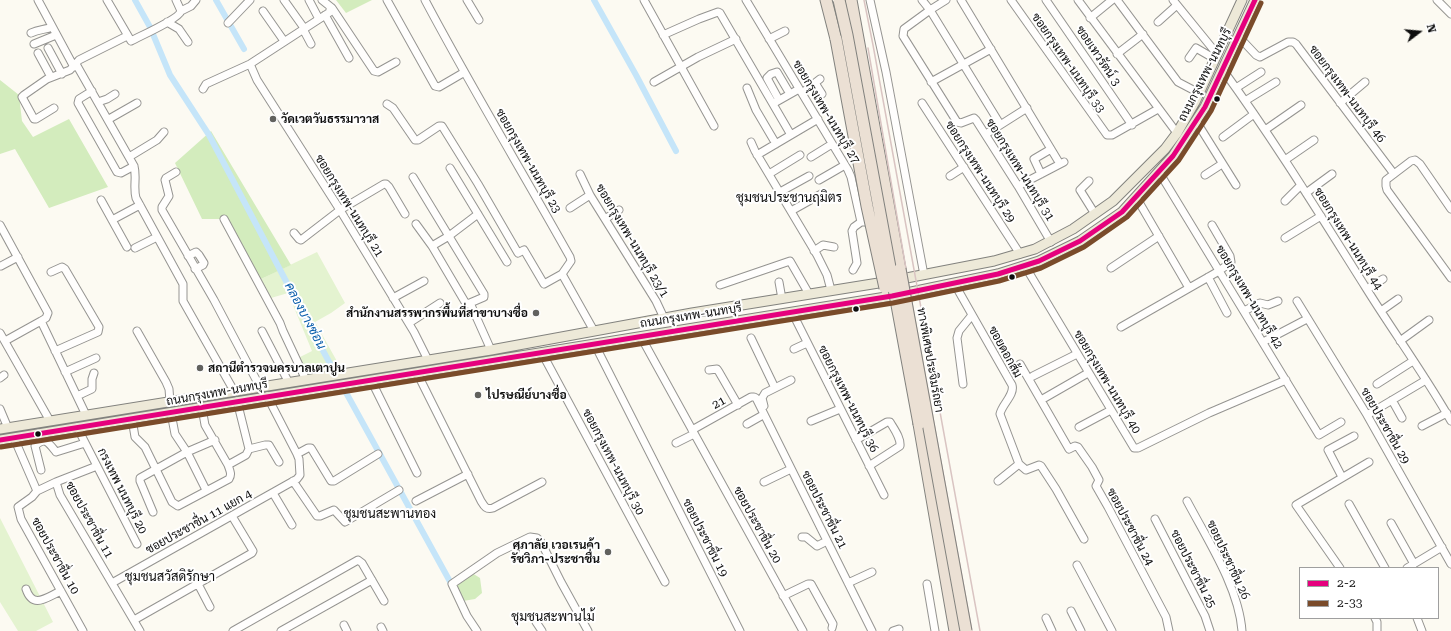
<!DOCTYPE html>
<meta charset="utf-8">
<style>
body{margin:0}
#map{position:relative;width:1451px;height:631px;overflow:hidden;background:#fcfaf2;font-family:"Roboto Serif",serif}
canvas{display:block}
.legend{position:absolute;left:1299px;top:567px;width:140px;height:52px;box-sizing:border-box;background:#fff;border:1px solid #9f9f9f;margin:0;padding:5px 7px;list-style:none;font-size:12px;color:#0e0e0e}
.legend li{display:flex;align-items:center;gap:8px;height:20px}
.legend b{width:20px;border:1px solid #9f9f9f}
.north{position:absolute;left:1399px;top:12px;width:40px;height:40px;-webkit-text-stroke:3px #fff;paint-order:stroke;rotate:74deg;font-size:11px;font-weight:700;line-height:16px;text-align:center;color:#0e0e0e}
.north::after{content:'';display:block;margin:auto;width:14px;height:18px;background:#0e0e0e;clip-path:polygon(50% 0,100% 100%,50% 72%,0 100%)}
</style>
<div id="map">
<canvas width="1451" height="631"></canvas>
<ul class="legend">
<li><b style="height:5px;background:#e5007d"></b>2-2</li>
<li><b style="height:5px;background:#7a4b2a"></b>2-33</li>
</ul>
<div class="north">N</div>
</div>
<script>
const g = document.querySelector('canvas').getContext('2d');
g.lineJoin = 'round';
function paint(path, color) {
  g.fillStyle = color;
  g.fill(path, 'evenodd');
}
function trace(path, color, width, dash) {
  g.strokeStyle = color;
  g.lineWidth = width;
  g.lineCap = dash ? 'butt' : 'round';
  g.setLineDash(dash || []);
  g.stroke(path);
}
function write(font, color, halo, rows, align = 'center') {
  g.font = font + ' "Roboto Serif",Sarabun,serif';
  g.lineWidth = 4;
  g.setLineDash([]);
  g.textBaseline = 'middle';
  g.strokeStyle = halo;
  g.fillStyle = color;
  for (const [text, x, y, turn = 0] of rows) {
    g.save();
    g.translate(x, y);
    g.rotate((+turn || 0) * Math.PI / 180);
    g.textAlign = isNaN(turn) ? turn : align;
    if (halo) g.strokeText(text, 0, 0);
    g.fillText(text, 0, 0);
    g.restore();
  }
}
paint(new Path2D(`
 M317,252L345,303L331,313L315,322L343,372L307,376L298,358L312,351L288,293L271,298L261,279Z
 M0,518L53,622L36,631H18L0,602Z`), '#e4f3d0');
paint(new Path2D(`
 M336,0H372L346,13Z
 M0,80L19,95L22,121L33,137L69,119L108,187L49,208L15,149L0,154Z
 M211,131L291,265L261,279L224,219H202L175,163Z
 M472,573L480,578L482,593L475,599L463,601L454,584Z`), '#d3ecbd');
trace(new Path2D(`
 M135,0L150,27L170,75L209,135L316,338L453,587
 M216,0L244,49
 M594,0L636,75L676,151`), '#c5e5f9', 6);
const minor = new Path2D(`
 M38,0L74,67
 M107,0L131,41C140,36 179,19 181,11L176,0
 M284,0L304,28
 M309,0L319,19
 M322,0L332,8
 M387,0L435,86L439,87L463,73
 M425,0C471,87 522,171 570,257L571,261L562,274L594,331
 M467,0L479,20
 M644,0L714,126
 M746,0L848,170L851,177L861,222H874
 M870,0L886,72L924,275
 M922,0L930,10L1000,124
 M946,0L930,10L904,29L903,36L957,122L961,123L974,118L976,120L1018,186L1051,242
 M961,0L1060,164
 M1011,0L1107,135H1112L1158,109
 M1046,0L1132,125
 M1078,0L1177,133
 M1117,0L1178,82L1199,93
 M1173,0L1217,54
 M1437,0L1451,14
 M181,11L191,6L196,0
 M263,11L284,41
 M325,15L349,58
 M1090,18L1112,0
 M167,22L179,29L188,42
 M1158,22L1177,5
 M228,23L250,0
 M303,29L311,44
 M31,33C39,29 45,30 52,27
 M663,35L699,19L718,12L720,13L791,135
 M1239,37L1256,55L1260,57L1288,42H1293L1296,44L1394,174
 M769,39L785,31
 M34,44L56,35
 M48,48L62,74
 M38,53L51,77
 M1117,54L1143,34
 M1189,58L1196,48L1215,59
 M76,64L134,166C137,177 133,187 136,198L183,284V301L234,391
 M250,64L257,80L340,210L414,332L428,360
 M1223,70C1274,140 1320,215 1366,288C1394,333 1425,375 1451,421
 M654,82L698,57L736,39
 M931,82L991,49
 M815,83L822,94
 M747,88L756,110L776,144
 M1236,88L1261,72
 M203,89L206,84L250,64L330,12V9L332,8L374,71L378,72L396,62
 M92,91L79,99L78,103L117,172L121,173L134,166
 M802,93L820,79
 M779,100L767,78L771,74L777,72L790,94
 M1245,101L1276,82
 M98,102L107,99L115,94
 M776,102L799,89
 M922,103L1020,254
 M1340,103L1365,82
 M387,104L393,108L415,140H418L439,126H442L478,184L518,253L524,250L544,284L562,274
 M54,108L36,119H34L22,97L24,95L47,79L70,70L79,60L127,36
 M109,119L137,103
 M1196,121L1236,185
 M1265,130L1301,105
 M986,134L1027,108
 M1223,137L1254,114
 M751,142L755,151L817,255L827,275L831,290
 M757,155L818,119
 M129,157L157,140L164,132
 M811,157L832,144
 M1285,160L1314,140
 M450,168L507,262
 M176,172L166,178L165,180L169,196L162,207V210L214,300L260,387
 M1159,172L1319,435L1341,422
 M580,174L590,195L656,301L664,318
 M769,174L800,155
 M1041,174L1034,159L1051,149
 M1205,175L1222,164
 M950,176L964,167
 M413,177L484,294V297L470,303L491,350
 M819,180L845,165
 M1089,181L1080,190L1095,214
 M1018,186L1064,162
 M780,192L809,176
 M1306,193L1332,174
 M1136,197L1189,288
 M101,200L127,247
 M1285,201L1301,185
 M570,208L590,195
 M1451,209L1420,164L1415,160L1411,161L1386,180V186L1387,190L1451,278
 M791,211L823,193
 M224,219L280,323L283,331L306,380
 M605,219L619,210
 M112,220L140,205
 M416,224L432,246L465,302L468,304L470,303
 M0,225L48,313L46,318L41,321L5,341
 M294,233L299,239L301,240L340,210L384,184H386L389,187L405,214
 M1285,238L1321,216
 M432,246L449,236L478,214
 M135,248L157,237
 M814,251L823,245L834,247
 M188,256L196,252L199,255L204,263L203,265L195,269
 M1,266L18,257
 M1025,266L1134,448H1138L1209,413L1286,380
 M1111,268L1159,236
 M853,270L857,263L852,231L854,227L861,222
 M51,272L62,267L65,269L99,327L98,332L55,351
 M1208,277L1227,313
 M779,282L782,299
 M954,283L1012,385C1015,395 1002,404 1000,414L1019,464L1026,470L1039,465L1041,466L1056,489L1084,539
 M720,285L790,261L809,294
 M1367,289L1383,279
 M393,298L424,281
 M1297,301L1367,415L1451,564
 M1244,311L1260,303L1268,305L1278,301
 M1381,311L1398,299
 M792,312L884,495
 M41,321L86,415
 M409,323L440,303
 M1121,327L1219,271L1231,262L1230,256L1212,225
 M137,331L166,382L169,389L170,402
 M262,331L289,383
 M0,333L50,421
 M641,337L803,631
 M751,338L775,388
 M1400,341L1429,320
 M1263,342L1307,319
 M595,345L740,631
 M794,349L807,343
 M542,353L665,582
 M1020,364L1069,449L1075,446L1078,447L1092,467L1099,480L1096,486L1108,507L1166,617L1169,631
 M709,370L717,369L719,372L738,405
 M65,372L96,358
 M417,373L481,501C484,506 486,510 493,508L542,482
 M1033,376L1077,354
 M0,378L4,375
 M371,380L417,473
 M963,384L957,338L959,331L972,315
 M1377,384L1413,361
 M77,396L92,389V379L94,373
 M1041,400L1088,373
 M1392,400L1402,418
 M762,407L764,406L762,398L765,393L791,380
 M0,409L8,428
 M171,413L175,434L187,452L206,490
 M1367,415L1426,380
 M132,419L135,437L145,447L172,502L178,506L229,479C232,474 230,471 228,465L205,425L202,408
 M811,421L840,409
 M747,424L763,415
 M1422,426L1447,413
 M77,427L137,544
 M1079,427L1111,410
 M692,430L751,397H754L756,398L872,631
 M14,438L37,491
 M856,440L887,422H890C894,429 901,438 900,446L869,466
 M676,443L694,434
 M249,449L265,445H269L279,462
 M297,454L308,448H311L331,481H334L378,454
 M228,465L246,455L249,449L237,401
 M41,470L35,446C45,436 49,443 56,452L85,443
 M1342,477L1328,450L1354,436
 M293,481L317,516H320L334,510L345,522L399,490
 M998,481L1019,464
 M56,482L60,495L140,631
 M764,482L791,469
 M273,493L292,525
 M416,501L468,474
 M1187,501C1207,539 1239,588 1242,631
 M1349,504L1385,568
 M153,512L140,481V478L187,452L215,440
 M1155,519L1205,616L1210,631
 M1391,523L1414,564
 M802,537H806L817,546L827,541
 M1077,565L1112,631
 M1340,568L1296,505L1369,462
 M1407,568L1442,547
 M112,583L297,479L300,475L299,459L297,454L267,396
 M848,583L872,572
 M198,584L210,607
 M927,584L935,631
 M26,589C33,610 47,597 61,591
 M783,596L808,584H811L833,624L832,628
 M1071,611L1081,631
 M1046,618L1052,631
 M1375,618L1377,622V631
 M1417,618L1422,631
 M134,620L252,553L253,551L232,516
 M536,622L542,631
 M344,625L347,631
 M381,627L383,631
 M83,631L21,519L18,507L32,497L37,491L56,482L97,466
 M233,631L358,560L362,563L384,601
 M281,631L372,580
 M477,631L467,616L452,584L497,553L530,537L537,538L541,542L561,582L588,631
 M893,631L899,629`);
const major = new Path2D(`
 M0,429L491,350L692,313L891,281L994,261L1035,249L1073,229L1113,201L1165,149L1177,133L1195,102L1242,0
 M0,440L892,296L998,274L1039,261L1080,241L1122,212L1173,156L1205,107L1255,0`);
const highway = new Path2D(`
 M826,0L836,39
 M851,0L900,269
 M919,424L955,631`);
trace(minor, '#959491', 9);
trace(major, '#82827e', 11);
trace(highway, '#82827e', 13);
trace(minor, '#fffefd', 7);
trace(major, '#ede9d8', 9);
trace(highway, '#ebe0d4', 11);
trace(new Path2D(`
 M864,0L873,45L980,631
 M868,48L910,292L972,631`), '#d9c4c2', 1.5);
const highwayBridge = new Path2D(`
 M839,0L847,35L919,424
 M836,39L867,206L885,288
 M900,269L966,631`);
trace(highwayBridge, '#82827e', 13, []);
trace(highwayBridge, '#ebe0d4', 11);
trace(new Path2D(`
 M0,440L892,296L998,274L1039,261L1080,241L1122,212L1173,156L1205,107L1255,0`), '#e5007d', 5);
trace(new Path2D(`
 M1,447L893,303L999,281L1041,268L1084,247L1127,217L1179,160L1211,111L1261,3`), '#7a4b2a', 5);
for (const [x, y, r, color] of [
 [1217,99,3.5,"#0e0e0e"],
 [273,119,4,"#61615e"],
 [1012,277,3.5,"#0e0e0e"],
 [856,309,3.5,"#0e0e0e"],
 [536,313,4,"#61615e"],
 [200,368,4,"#61615e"],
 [478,395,4,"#61615e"],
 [38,434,3.5,"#0e0e0e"],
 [608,552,4,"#61615e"]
]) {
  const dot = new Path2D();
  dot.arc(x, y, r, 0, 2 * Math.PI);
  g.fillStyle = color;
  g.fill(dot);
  trace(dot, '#fff', 1.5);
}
write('12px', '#0e0e0e', '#fff', [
 ["ซอยเทวรัตน์ 3",1098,56,56],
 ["ซอยกรุงเทพ-นนทบุรี 33",1068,63,55],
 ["ถนนกรุงเทพ-นนทบุรี",1205,75,-63],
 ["ซอยกรุงเทพ-นนทบุรี 46",1347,94,53],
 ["ซอยกรุงเทพ-นนทบุรี 27",826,112,59],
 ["ซอยกรุงเทพ-นนทบุรี 23",528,161,60],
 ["ซอยกรุงเทพ-นนทบุรี 31",1020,170,58],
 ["ซอยกรุงเทพ-นนทบุรี 29",980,172,57],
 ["ซอยกรุงเทพ-นนทบุรี 21",349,206,58],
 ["ซอยกรุงเทพ-นนทบุรี 44",1348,239,58],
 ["ซอยกรุงเทพ-นนทบุรี 23/1",632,241,59],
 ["ซอยกรุงเทพ-นนทบุรี 42",1249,297,59],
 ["ถนนกรุงเทพ-นนทบุรี",691,316,-9],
 ["ซอยดอกส้ม",1005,352,61],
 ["ทางพิเศษประจิมรัถยา",930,360,80],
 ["ซอยกรุงเทพ-นนทบุรี 40",1107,382,59],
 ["ถนนกรุงเทพ-นนทบุรี",217,393,-10],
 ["ซอยกรุงเทพ-นนทบุรี 36",848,399,63],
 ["21",719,403,-29],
 ["ซอยประชาชื่น 29",1385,426,60],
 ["ซอยกรุงเทพ-นนทบุรี 30",613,462,62],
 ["กรงเทพ นนทบุรี 20",122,491,63],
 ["ซอยประชาชื่น 21",824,510,63],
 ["ซอยประชาชื่น 11",89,520,61],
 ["ซอยประชาชื่น 11 แยก 4",199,522,-29],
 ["ซอยประชาชื่น 20",757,525,61],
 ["ซอยประชาชื่น 24",1130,527,62],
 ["ซอยประชาชื่น 19",705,538,63],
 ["ซอยประชาชื่น 10",55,556,61],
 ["ซอยประชาชื่น 26",1228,560,65],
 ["ซอยประชาชื่น 25",1193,569,63]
]);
write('bold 12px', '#0e0e0e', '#fff', [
 ["วัดเวตวันธรรมาวาส",281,119],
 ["สำนักงานสรรพากรพื้นที่สาขาบางซื่อ",528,313,"right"],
 ["สถานีตำรวจนครบาลเตาปูน",208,368],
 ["ไปรษณีย์บางซื่อ",486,395],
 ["ศุภาลัย เวอเรนด้า",600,545,"right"],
 ["รัชวิภา-ประชาชื่น",600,559,"right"]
], 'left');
write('13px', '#0e0e0e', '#fff', [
 ["ชุมชนประชานฤมิตร",789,198],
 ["ชุมชนสะพานทอง",390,514],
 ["ชุมชนสวัสดิรักษา",170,577],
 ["ชุมชนสะพานไม้",553,617]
]);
write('italic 13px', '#0b5fac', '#fff', [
 ["คลองบางซ่อน",305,316,62]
]);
</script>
